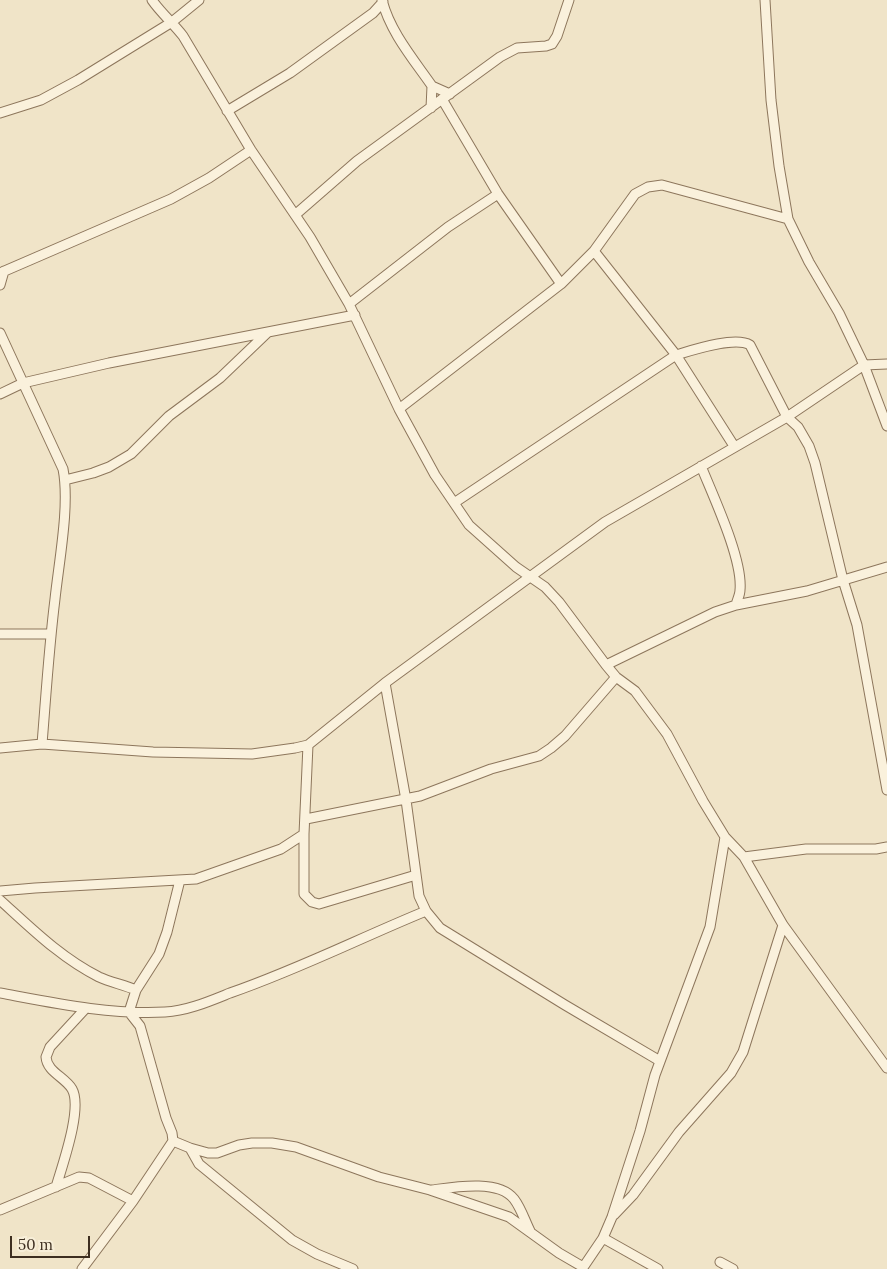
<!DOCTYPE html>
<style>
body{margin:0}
#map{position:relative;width:887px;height:1269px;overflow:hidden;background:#f0e4c8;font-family:Lora,serif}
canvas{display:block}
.scale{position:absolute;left:10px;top:1236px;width:80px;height:22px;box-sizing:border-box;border:2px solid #3d2e20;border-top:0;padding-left:6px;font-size:15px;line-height:18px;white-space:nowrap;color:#3d2e20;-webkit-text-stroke:4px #f7eed8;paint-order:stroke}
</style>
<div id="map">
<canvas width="887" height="1269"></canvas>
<div class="scale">50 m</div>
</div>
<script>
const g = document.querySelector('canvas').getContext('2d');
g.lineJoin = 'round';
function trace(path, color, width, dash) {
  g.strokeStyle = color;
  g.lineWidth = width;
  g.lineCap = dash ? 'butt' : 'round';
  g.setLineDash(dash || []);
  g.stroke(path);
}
const street = new Path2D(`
 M152,0C161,13 173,23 183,36L251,150L310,237L349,304L399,409L435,475L469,525L516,567L545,587L559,602L606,665L616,677L635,691L667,734L703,801L725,837L744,857L783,925L887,1068
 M382,0C390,32 414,60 432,86
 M765,0L771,100L779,166L788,219L809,262L839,313L864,365L887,426
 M442,99L498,194L561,284
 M431,108L432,86L450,94
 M227,111L290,73L373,13L383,2
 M0,113L41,100L78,80L172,22L199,0
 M295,215L357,161L500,57L517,48L546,46L552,44L557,36L569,0
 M594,251L676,355L734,446
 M0,273L171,199L209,178L251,150
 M0,285L4,271
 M349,304L448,227L498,194
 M0,333L63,469C70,505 59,561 55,599C49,647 46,695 42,744
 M0,394L23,383L109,363L355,315
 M399,409L561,284L594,251L635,194L648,187L662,185L788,219
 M701,466C713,496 743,559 740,590C740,595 737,600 736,605
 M65,480L93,473L109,467L131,454L169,416L220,378L267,333
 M454,503L676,355C693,350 735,336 750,345L787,417L798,427L809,446L815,463L843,580L857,625L887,790
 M0,634H51
 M606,665L715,612L736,605L807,591L887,567
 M385,683L406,800L419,896L426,911L440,928L565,1005L660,1061
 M308,745L304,834V894L312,902L319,904L416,875
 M0,748L42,744L153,752L252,754L295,748L308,745L385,683L605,522L787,417L864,365L887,364
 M306,819L420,796L491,769L539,756L551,748L565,736L616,677
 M744,857L806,849H876L887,847
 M0,891L35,888L196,879L281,849L304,834
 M0,900C31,928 61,958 99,977C110,982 124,985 136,990
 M0,993C54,1003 110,1015 165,1012C187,1011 210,1001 230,993C297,970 360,938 426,911
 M173,1141L190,1148L208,1153H217L239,1145L252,1143H272L296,1147L379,1177L430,1190L509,1217L559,1253L583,1267
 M190,1148L199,1164L292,1240L317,1254L353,1269
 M56,1187C62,1166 83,1108 72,1089C65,1077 47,1072 46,1057L50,1047L86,1008
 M432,1190C454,1187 499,1179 514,1199C521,1208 525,1221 530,1231
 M0,1210L79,1177L89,1178L133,1201
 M614,1215L633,1195L679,1132L731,1073L743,1052L783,925
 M603,1238L658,1269
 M720,1262L733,1269
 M82,1269L133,1201L173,1141L172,1133L166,1118L140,1026L129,1012L136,990L159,954L167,932L180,880
 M582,1269L603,1238L612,1217L640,1131L655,1075L710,927L725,837`);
trace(street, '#8d765c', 11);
trace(street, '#faf1dc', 9);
</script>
